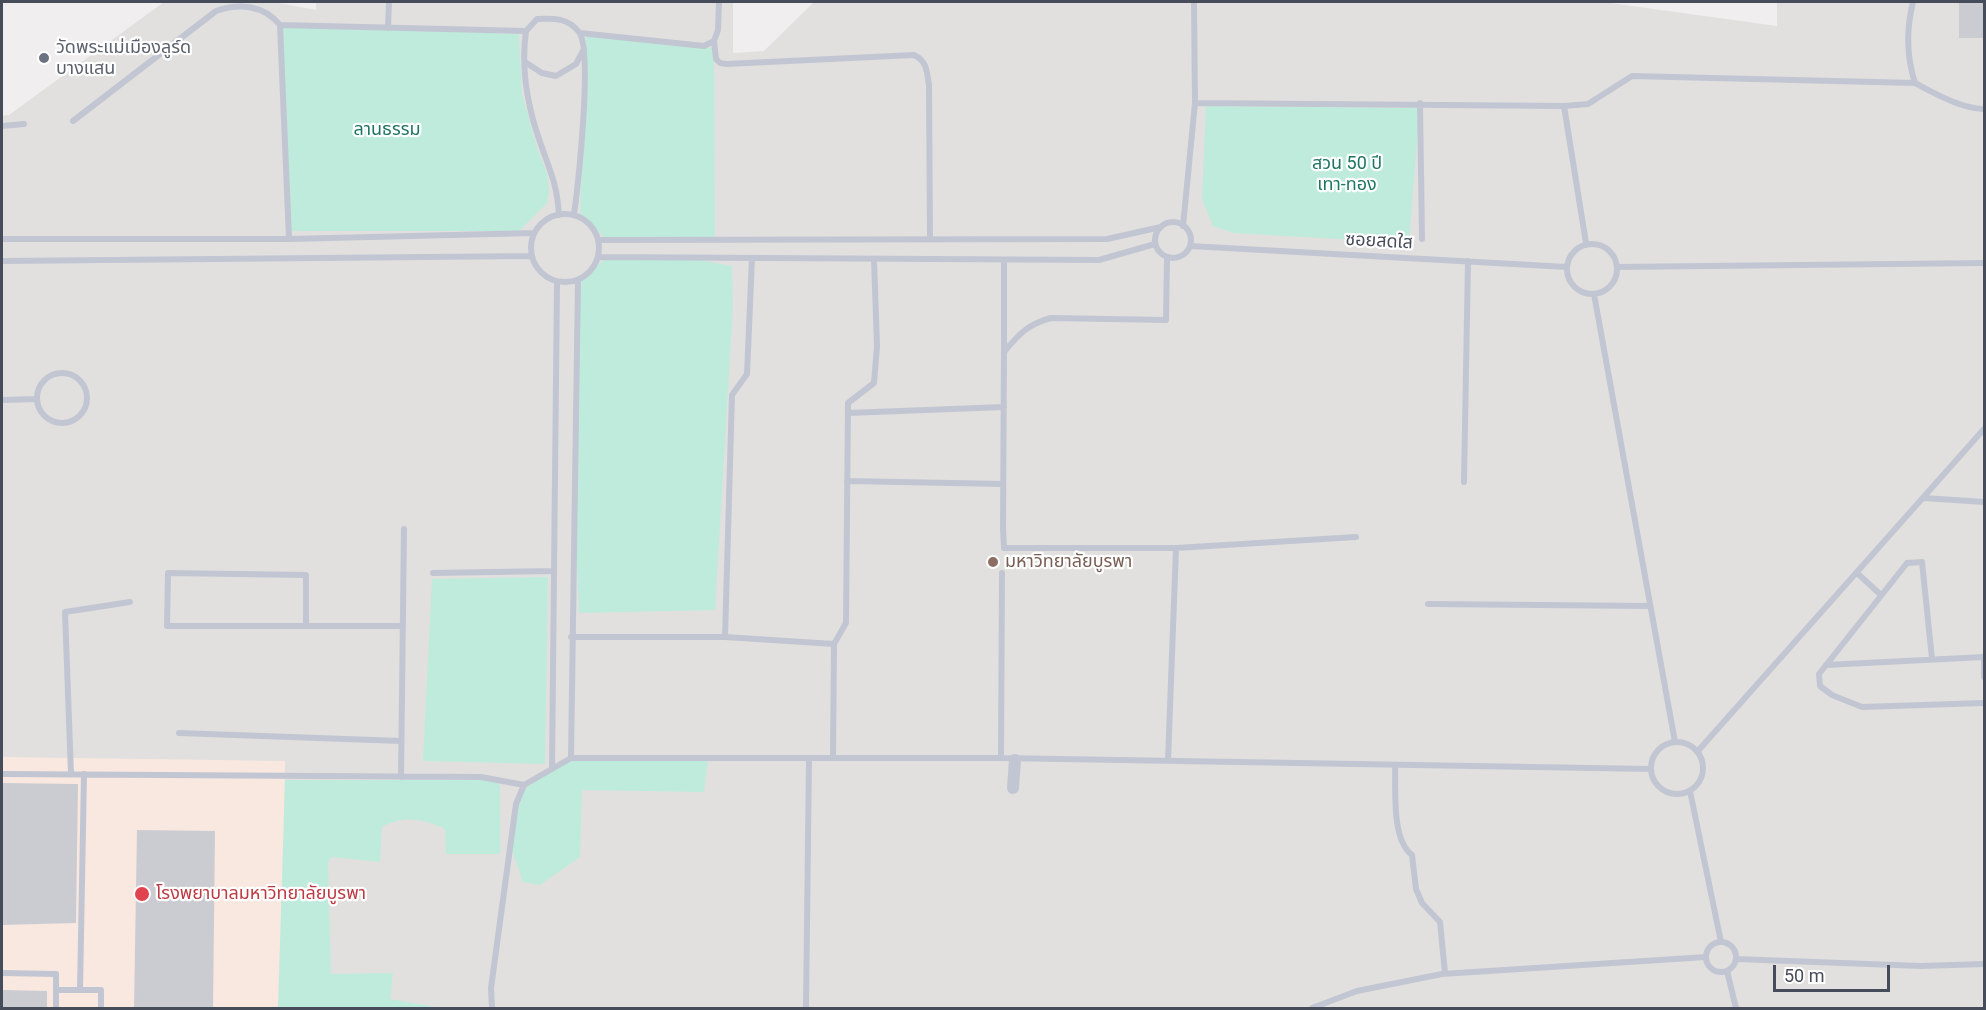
<!DOCTYPE html>
<meta charset="utf-8">
<style>
body{margin:0}
#map{position:relative;width:1986px;height:1010px;overflow:hidden;background:#f0eeee;font-family:Roboto,sans-serif}
canvas{display:block}
.frame{position:absolute;inset:0;border:3px solid #474c5a;pointer-events:none}
.scale{position:absolute;left:1773px;top:965px;width:117px;height:27px;box-sizing:border-box;border:3px solid #474c5a;border-top:0;padding-left:8px;font-size:18px;line-height:21px;white-space:nowrap;color:#474c5a;-webkit-text-stroke:4px #fff;paint-order:stroke}
</style>
<div id="map">
<canvas width="1986" height="1010"></canvas>
<div class="frame"></div>
<div class="scale">50 m</div>
</div>
<script>
const g = document.querySelector('canvas').getContext('2d');
g.lineJoin = 'round';
function paint(path, color) {
  g.fillStyle = color;
  g.fill(path, 'evenodd');
}
function trace(path, color, width, dash) {
  g.strokeStyle = color;
  g.lineWidth = width;
  g.lineCap = dash ? 'butt' : 'round';
  g.setLineDash(dash || []);
  g.stroke(path);
}
function write(font, color, halo, rows, align = 'center') {
  g.font = font + ' Roboto,"Noto Sans Thai",sans-serif';
  g.lineWidth = 4.5;
  g.setLineDash([]);
  g.textBaseline = 'middle';
  g.strokeStyle = halo;
  g.fillStyle = color;
  for (const [text, x, y, turn = 0] of rows) {
    g.save();
    g.translate(x, y);
    g.rotate((+turn || 0) * Math.PI / 180);
    g.textAlign = isNaN(turn) ? turn : align;
    if (halo) g.strokeText(text, 0, 0);
    g.fillText(text, 0, 0);
    g.restore();
  }
}
paint(new Path2D(`
 M164,2H274L316,10V2H733V53L764,51L814,2H1603L1777,26V2H1984V1008H2V116L9,115Z`), '#e1e0df');
paint(new Path2D(`
 M2,757L285,761L282,1008H2Z`), '#f9e8df');
paint(new Path2D(`
 M280,25L519,34L522,94L538,151L547,173L549,191L547,203L519,231H288Z
 M586,34L714,48L715,239H606L580,213Z
 M1420,103L1409,243L1233,233L1213,226L1202,199L1206,106L1413,108Z
 M607,258H689L732,266L733,306L715,610L579,613L574,498L578,280Z
 M548,577L545,764L423,761L432,579Z
 M708,758L704,792L582,790L580,857L540,885L523,882L509,842L516,804L532,780L566,761Z
 M285,780H500V854H446L445,829C423,819 404,815 382,827L380,862L331,857L328,863L331,974L393,973L390,999L440,1008H278Z`), '#bfebdc');
paint(new Path2D(`
 M1959,2H1984V38H1959Z
 M2,783L78,784L76,923L2,925Z
 M137,830L215,831L213,1008H134Z
 M2,990L47,991V1008H2Z`), '#cbccd2');
trace(new Path2D(`
 M1913,2C1906,30 1906,55 1915,83
 M280,25L526,31
 M388,28L389,2
 M580,33L704,46L714,41L718,30L719,2
 M714,41L716,59L720,63L726,64L914,55C927,61 927,72 929,85L930,239
 M525,62L542,73L556,76L576,64L584,49
 M1195,103L1564,106L1586,243
 M1420,103L1422,239
 M1564,106L1588,104L1632,76L1915,83C1936,94 1960,108 1984,109
 M73,121L216,11C239,3 264,5 280,25L289,239
 M2,126L24,124
 M531 248a34 34 0 1 1 68 0a34 34 0 1 1-68 0Z
 M559,215C557,182 549,169 539,139C527,104 521,67 526,31L537,19C554,18 568,18 579,32C593,51 578,185 574,215
 M1155 240a18 18 0 1 1 36 0a18 18 0 1 1-36 0Z
 M1183,226L1195,103L1194,2
 M2,239H289L534,233
 M598,240L1107,239L1161,227
 M1567 269a25 25 0 1 1 50 0a25 25 0 1 1-50 0Z
 M1190,246L1567,267
 M598,257L1099,260L1155,244
 M1167,258L1166,320L1051,318C1028,324 1019,334 1004,352L1003,528L1004,548H1176L1168,761
 M2,261L532,256
 M1004,261V352
 M1617,267L1984,263
 M1594,294L1675,742
 M37 398a25 25 0 1 1 50 0a25 25 0 1 1-50 0Z
 M2,400L37,399
 M848,413L1004,407
 M847,481L1003,484
 M1464,482L1468,261
 M1924,498L1984,502
 M1176,548L1356,537
 M433,573L553,571
 M1857,573L1881,595
 M1428,604L1650,606
 M306,626V575L168,573L167,626H403
 M571,637H725L834,644
 M725,637L732,395L747,374L752,258
 M1932,659L1922,562L1907,563L1819,674L1820,686L1832,695L1862,707L1984,703
 M1826,665L1984,657V677
 M179,733L401,741
 M1651 768a26 26 0 1 1 52 0a26 26 0 1 1-52 0Z
 M1697,752L1984,429
 M571,758L578,280
 M833,758L834,644L846,623L848,403L874,383L877,346L874,259
 M1001,758L1002,573
 M1395,765C1396,789 1391,839 1412,855L1416,889L1422,903L1440,922L1445,973
 M552,769L557,282
 M2,774L481,777L524,785
 M71,774L65,612L130,602
 M401,777L404,529
 M1690,791L1721,942
 M1706 957a15 15 0 1 1 30 0a15 15 0 1 1-30 0Z
 M1736,959L1921,966L1984,964
 M1727,971L1736,1008
 M2,973L56,974V1008
 M56,990H101V1008
 M80,990L84,774
 M492,1008L491,988L516,804L524,785L571,758H1001L1651,769
 M806,1008L809,758
 M1312,1008L1357,991L1442,974L1706,957`), '#c2c6d2', 6);
trace(new Path2D(`
 M1013,788L1015,760`), '#c2c6d2', 12);
for (const [x, y, r, color] of [
 [44,58,6,"#6b7280"],
 [993,562,6,"#8d6e63"],
 [142,894,8,"#e0444e"]
]) {
  const dot = new Path2D();
  dot.arc(x, y, r, 0, 2 * Math.PI);
  g.fillStyle = color;
  g.fill(dot);
  trace(dot, '#fff', 2);
}
write('18px', '#5b616d', '#fff', [
 ["วัดพระแม่เมืองลูร์ด",56,48],
 ["บางแสน",56,69]
], 'left');
write('18px', '#1e7561', '#fff', [
 ["ลานธรรม",387,130],
 ["สวน 50 ปี",1347,164],
 ["เทา-ทอง",1347,185]
]);
write('18px', '#474c5a', '#fff', [
 ["ซอยสดใส",1379,242,3]
]);
write('18px', '#785e54', '#fff', [
 ["มหาวิทยาลัยบูรพา",1005,562]
], 'left');
write('18px', '#be3a42', '#fff', [
 ["โรงพยาบาลมหาวิทยาลัยบูรพา",156,894]
], 'left');
</script>
